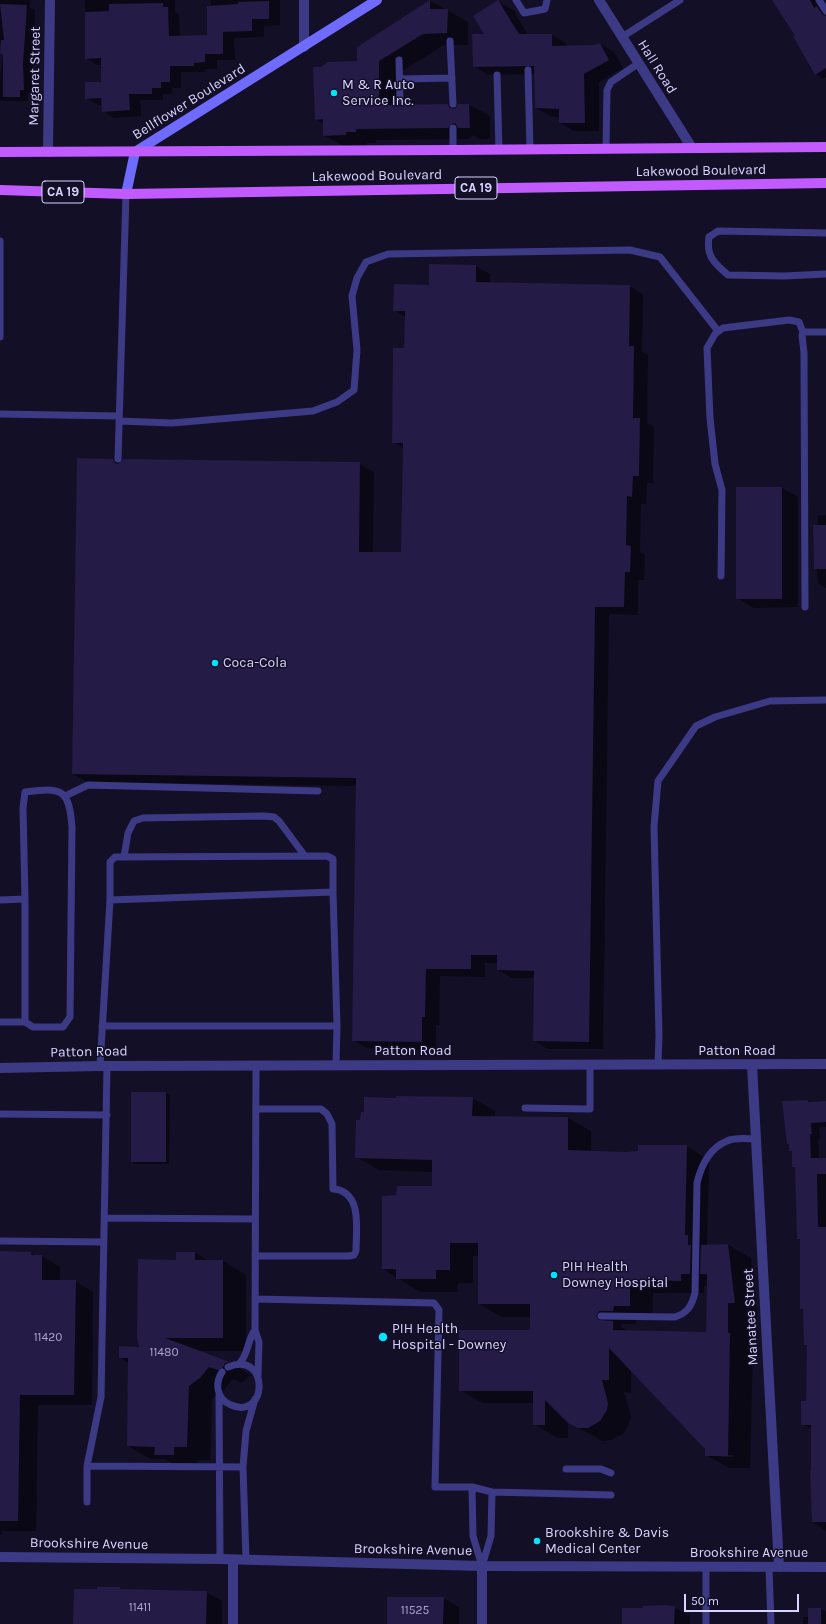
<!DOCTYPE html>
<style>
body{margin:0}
#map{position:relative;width:826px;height:1624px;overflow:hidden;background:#130f26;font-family:Karla,sans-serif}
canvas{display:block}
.scale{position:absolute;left:684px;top:1594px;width:115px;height:18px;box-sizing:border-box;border:2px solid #d9d4ff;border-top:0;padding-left:5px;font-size:12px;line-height:14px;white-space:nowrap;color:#d9d4ff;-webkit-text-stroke:3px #130f26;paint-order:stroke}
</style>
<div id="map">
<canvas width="826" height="1624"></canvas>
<div class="scale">50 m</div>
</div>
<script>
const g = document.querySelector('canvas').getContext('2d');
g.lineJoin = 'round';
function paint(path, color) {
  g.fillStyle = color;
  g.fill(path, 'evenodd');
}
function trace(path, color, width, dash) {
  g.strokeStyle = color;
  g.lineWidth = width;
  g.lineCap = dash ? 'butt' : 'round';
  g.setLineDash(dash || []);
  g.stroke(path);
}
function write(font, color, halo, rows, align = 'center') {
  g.font = font + ' Karla,sans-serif';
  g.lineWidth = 3;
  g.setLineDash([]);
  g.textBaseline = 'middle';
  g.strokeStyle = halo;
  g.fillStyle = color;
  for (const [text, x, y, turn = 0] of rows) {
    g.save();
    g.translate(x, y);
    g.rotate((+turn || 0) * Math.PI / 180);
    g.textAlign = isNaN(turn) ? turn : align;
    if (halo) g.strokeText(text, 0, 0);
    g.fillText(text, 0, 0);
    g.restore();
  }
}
paint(new Path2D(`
 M0,0H30V8L35,10L32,94H28V101H0V76L3,53L2,43H0Z
 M85,0H175V12L179,14L180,37L208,36L211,0H280V25L264,26V37L234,38L235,60H217V69H205V72H181V88H172V94H163V100H140L141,116L114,118L103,111V105H98L86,98L102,83V65H97L86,58Z
 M775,0H826H824L822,6L826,13V77L823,79L815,74Z
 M430,1L468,22V45H444L399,73V106L448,105L455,109L469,105L490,116V139H480L473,135L469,139L376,140V143H367V146L345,147L324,135V124L316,119L358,62Z
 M498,2L513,10L528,35H552L566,43V47L595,46L600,44L614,52L623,68L599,82V131H574L560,123V118L551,116L536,108L535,74L488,75L474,66Z
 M476,266L490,274V283L629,286L643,294L642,352L648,355L647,423L654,427L653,483H647L646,504H641L640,552L645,555L644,580H638V615L609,614L603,1049H548L534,1041L535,978H512L498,970V963H485V977L440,976L439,1025H436V1050L367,1048L353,1040L357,786L87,782L73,774L113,460L120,464L123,460L360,464L374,472L373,553H402L404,448L393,442L405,349V317L394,310L430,286Z
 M782,488L798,497V607L754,608L737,598Z
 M826,515V588L818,583L817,570L815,568L818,516Z
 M166,1093L170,1095L169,1164H135L132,1162Z
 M472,1098L495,1111V1117L568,1118L591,1131V1152L626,1153L686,1146L709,1160L707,1246L728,1245L751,1258L757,1316L751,1315L750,1346L753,1347L750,1468H729L706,1455V1449L631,1370V1393L624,1392L631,1417L629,1423L623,1434L611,1440L602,1441L568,1422V1438H557L534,1424V1403H483L460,1390L531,1331V1317H502L479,1304V1256H473V1283H458V1292H420L383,1269L397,1196L433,1187V1172L379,1170L356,1157ZM704,1286H708L707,1333L629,1331L620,1327L622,1324H636V1319H652L653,1293H704ZM720,1455H733V1457H722Z
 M826,1101V1127H819L820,1139H818L819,1159H826V1531L813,1522L812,1429L802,1424L807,1402L808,1346L805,1344L804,1311L801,1309V1240L798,1239L796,1168L793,1167V1152L790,1150L784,1102Z
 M0,1252L31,1253L37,1256H42L60,1267V1281H75L93,1292L92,1405H38L36,1531H2V1534H0Z
 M195,1253L209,1261H223L246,1275V1351H198L229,1362L251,1375L242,1383L233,1379L223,1391L212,1399L210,1460H197V1468L179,1467L165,1459H151L128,1446L129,1363L120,1358L140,1348L177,1261Z
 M120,1588L124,1590L206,1592L222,1601V1624H74Z
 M443,1598L459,1607V1624H388Z
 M674,1607L690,1616V1624H623Z
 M809,1609H821L826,1611V1624H799H803V1617H809Z`), '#0007');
paint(new Path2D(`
 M430,0V9H448L447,33L423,34L379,61V105L448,104L449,107L453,109L456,108L458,104H469L470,128H458L456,124L453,123L448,128L356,129V132H346V135L323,136V119L315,120L313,67H321L328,62L357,61V47Z
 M498,0L519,34H552V46L594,45L600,43L609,60L584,74L585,123H559V109L535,108L534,66L473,67L472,34H484L473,16Z
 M772,0H810L814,8L817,6L822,14L826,16V68L815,75L793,36H795Z
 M269,1V19H252V31L223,32V54H205V62L194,63V66H170V82H161V88H152V94H129L130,110L102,112L101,98L85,99V82H101V58L85,59V12L109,11V4L163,3V7H168L169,36L207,35V6L238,4V2Z
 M0,4L27,5L23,64L24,90H20V97H3V55L0,53L1,40H4Z
 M429,264L476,265V282L630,285L629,346H634L633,418H640L639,476H633L632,497L627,496L626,545L631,546L630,572H625L624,607H595L589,1042L533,1041L534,971L497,970V955H471V969H426L425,1017H422V1042L352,1041L356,778L72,774L77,458L113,459L115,463L118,464L123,459L360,462L359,552H401L403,443H392L393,348H404L405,311H393L394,284L429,285Z
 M736,487H782V599H736Z
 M813,525H826V569H814Z
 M131,1092H166V1162H131Z
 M396,1096L473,1097L472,1116L568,1117V1150L626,1152L638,1151V1145H687L685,1235H688V1245H691L690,1274H681V1281L630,1280V1306H614L613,1311H599L596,1316L599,1320L613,1321V1330L706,1332L707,1274H700L701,1245L728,1244L735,1303H728V1333H730L728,1456H705V1449L609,1348V1380H602L608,1403L607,1410L600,1421L588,1428H578L568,1423L545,1400V1425H533V1391H459V1330H530V1304H478V1243H450V1270H436V1279H396V1269H382V1196L396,1195L397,1186H432V1160L355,1158L356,1120H360L361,1112H364V1097L396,1098Z
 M808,1100V1102L826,1101V1122L811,1123L812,1134H810L811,1158H826V1174H817L818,1227H826V1522H812L810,1471H811V1425H801V1401H806L807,1345H804L803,1309H800V1239H797L795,1167H792V1151H789V1144H787L782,1101Z
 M0,1251L31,1252V1255H42V1280H76L74,1395H20L18,1521H0Z
 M176,1252H195V1260H223V1338H165L230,1362L225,1363L223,1367L218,1370L209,1367L200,1378L189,1386L187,1447H174V1455H154L155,1447L127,1446L128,1358H119V1346L139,1347L137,1337L138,1259L176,1260Z
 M97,1587H120V1589L207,1591L206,1624H73L74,1589H97Z
 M387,1597H444L443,1624H387Z
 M665,1605L675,1606L674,1624H622V1608H643V1606Z
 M808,1608H821V1624H808Z`), '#241b47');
trace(new Path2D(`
 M516,0L524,13L545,9L547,0
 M819,0L826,11
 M622,37L680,0
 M450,41L453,104
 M399,60L400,100
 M528,70L530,150
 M497,75L499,150
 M400,79L452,78
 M606,149L607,90L611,82L639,63
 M453,150V128
 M826,233L718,231L709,237C706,256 714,263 728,275L784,276L826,274
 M0,337V241
 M0,414L119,416
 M119,421L172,423L313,411L337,402L354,390L357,350L352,296L357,278L366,262L388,254L630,250L660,257L718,331
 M118,459L126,194
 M721,576L722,490L715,464L710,418L707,348L715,334L723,328L789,320L799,322L803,332
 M805,607L804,353L802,335L803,332H826
 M65,796L88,785L318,791
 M124,857L128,833L134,821L143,818L264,816L274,817L279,821L305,856
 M0,900L25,899V1022H0
 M110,900V862L115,857L327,856L333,859V892
 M25,1022L33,1027H63L70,1017L72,827C69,788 61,787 25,792L23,808L25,899
 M102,1026H337
 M658,1064L659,1036L654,826L658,781L696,726L715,717L770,701L826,700
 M100,1066L110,900L333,892L337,1026L336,1065
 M256,1066L255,1330L259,1342L258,1376
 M525,1108L590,1109V1065
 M0,1114L107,1115
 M105,1218L255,1219
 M0,1241L104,1242
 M255,1256H349L354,1255L356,1251C356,1230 363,1191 333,1189L332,1124L327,1114L321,1109H256
 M255,1299L434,1303L439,1310L435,1487H472L492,1492
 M601,1316L675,1317C688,1313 692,1305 695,1293L697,1183C701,1166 710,1148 727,1141C735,1137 748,1139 756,1139
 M239,1364C249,1354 247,1340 255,1330
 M222,1372C215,1383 216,1399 231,1405C268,1421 270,1350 228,1367
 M219,1395L220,1559
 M87,1466L243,1467
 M566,1469H601L611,1473
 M472,1487L473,1536L482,1566
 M87,1502V1466L101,1397L107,1066
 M246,1560L243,1467L246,1431L255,1399
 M482,1566L491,1536L492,1492L611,1495
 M769,1567L771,1624
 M706,1624V1567`), '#3d3a85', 7);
trace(new Path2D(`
 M304,0V47
 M599,0L692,148
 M48,152L50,0
 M752,1065L779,1567
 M233,1624V1560
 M482,1624V1566`), '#3d3a85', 10);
trace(new Path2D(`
 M0,1068L100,1066L826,1064
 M0,1557L220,1559L482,1566L826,1567`), '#3d3a85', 10);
trace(new Path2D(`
 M126,194L135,152L377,0`), '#6f6bff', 10);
trace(new Path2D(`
 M0,152L453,150L826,147
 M0,190L126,194L826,183`), '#c25bff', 10);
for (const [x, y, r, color] of [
 [334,93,4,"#00e5ff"],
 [215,663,4,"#00e5ff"],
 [554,1275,4,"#00e5ff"],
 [383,1337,5,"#00e5ff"],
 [537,1541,4,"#00e5ff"]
]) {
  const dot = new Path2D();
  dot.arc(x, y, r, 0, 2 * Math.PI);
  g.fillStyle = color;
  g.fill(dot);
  trace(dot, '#130f26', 1.5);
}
write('12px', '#aca6d1', null, [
 ["11420",48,1338],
 ["11480",164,1353],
 ["11411",140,1608],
 ["11525",415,1611]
]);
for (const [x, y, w] of [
 [476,188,42],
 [63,192,42]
]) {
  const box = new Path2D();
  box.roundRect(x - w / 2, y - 11, w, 22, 3);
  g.fillStyle = '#130f26';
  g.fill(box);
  trace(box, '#d9d4ff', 1);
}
write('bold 13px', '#d9d4ff', null, [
 ["CA 19",476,188],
 ["CA 19",63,192]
]);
write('14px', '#d9d4ff', '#130f26', [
 ["Hall Road",657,67,58],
 ["Margaret Street",35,76,-89],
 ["Bellflower Boulevard",189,102,-32],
 ["Lakewood Boulevard",701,171,-1],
 ["Lakewood Boulevard",377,176,-1],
 ["Patton Road",413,1051],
 ["Patton Road",737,1051],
 ["Patton Road",89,1052,-1],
 ["Manatee Street",751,1317,-93],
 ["Brookshire Avenue",89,1544,1],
 ["Brookshire Avenue",413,1550,1],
 ["Brookshire Avenue",749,1553]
]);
write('14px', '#d9d4ff', '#130f26', [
 ["M & R Auto",342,85],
 ["Service Inc.",342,101],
 ["Coca-Cola",223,663],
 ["PIH Health",562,1267],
 ["Downey Hospital",562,1283],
 ["PIH Health",392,1329],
 ["Hospital - Downey",392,1345],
 ["Brookshire & Davis",545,1533],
 ["Medical Center",545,1549]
], 'left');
</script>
